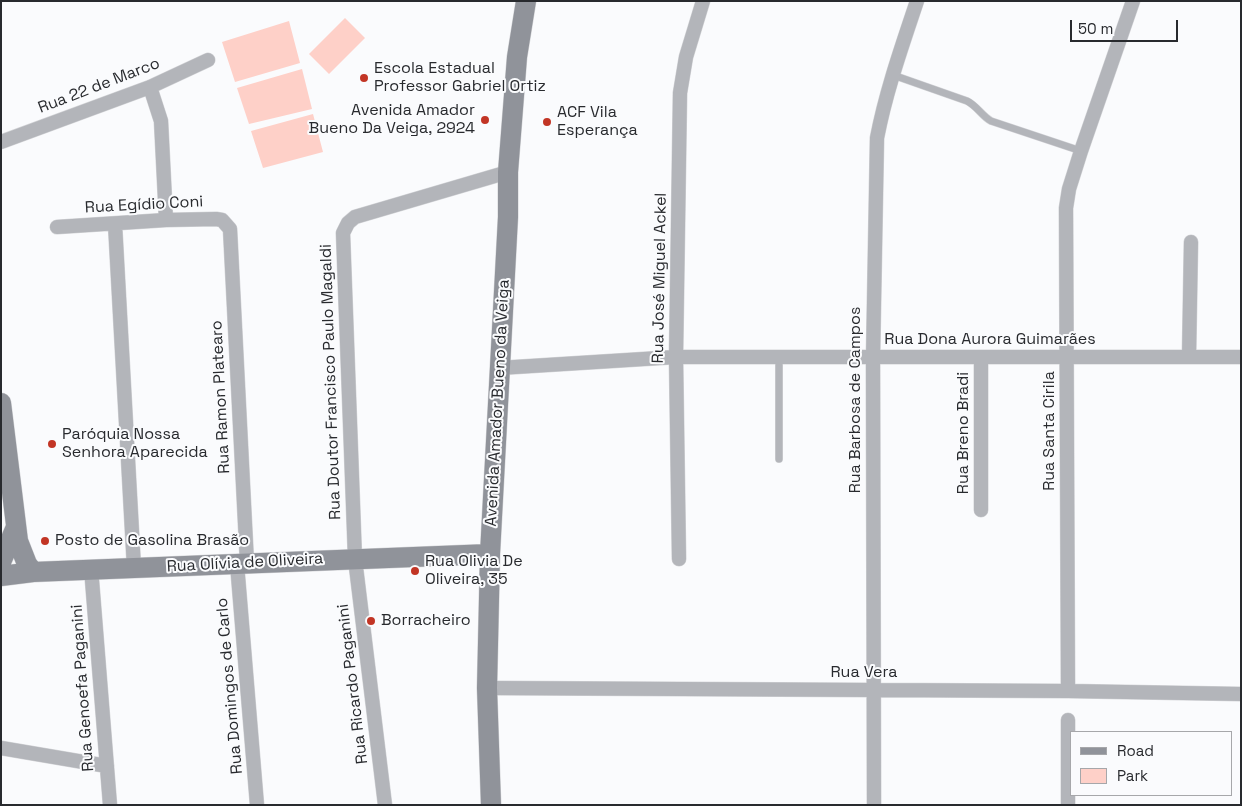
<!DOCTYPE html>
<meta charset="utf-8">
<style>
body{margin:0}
#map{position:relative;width:1242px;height:806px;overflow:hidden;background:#fafbfd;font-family:"Space Grotesk",sans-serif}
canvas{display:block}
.frame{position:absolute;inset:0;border:2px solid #282a2e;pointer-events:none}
.legend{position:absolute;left:1070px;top:731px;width:162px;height:65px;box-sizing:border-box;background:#fafbfd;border:1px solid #a6a7aa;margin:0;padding:6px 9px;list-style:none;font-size:15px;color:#282a2e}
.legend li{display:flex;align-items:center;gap:10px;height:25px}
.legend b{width:25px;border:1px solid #a6a7aa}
.scale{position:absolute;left:1070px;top:20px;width:108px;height:22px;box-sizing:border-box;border:2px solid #282a2e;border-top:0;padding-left:6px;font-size:15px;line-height:18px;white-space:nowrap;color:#282a2e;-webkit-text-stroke:4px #fafbfd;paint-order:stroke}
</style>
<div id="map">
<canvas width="1242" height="806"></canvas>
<div class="frame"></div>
<ul class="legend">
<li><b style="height:6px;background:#90939a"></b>Road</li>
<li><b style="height:14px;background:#fed0c8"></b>Park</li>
</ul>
<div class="scale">50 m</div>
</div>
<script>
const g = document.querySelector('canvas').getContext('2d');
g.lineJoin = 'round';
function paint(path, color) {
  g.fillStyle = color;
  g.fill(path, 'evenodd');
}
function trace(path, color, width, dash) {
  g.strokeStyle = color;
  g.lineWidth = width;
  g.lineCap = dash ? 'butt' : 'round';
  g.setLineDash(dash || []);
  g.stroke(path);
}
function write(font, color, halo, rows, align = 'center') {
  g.font = font + ' "Space Grotesk",sans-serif';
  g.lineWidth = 4;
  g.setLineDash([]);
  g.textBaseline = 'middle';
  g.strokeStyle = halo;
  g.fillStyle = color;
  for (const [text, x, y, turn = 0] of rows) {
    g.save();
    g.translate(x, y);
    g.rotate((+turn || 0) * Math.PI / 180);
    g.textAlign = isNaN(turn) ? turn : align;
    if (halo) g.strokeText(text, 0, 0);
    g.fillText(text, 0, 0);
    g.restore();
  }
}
paint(new Path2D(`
 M345,18L365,38L329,74L309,54Z
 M289,21L300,63L235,82L222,42Z
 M302,69L312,109L249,124L237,88Z
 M313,114L323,152L263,168L251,131Z`), '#fed0c8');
const lane = new Path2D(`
 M893,75L967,101C977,106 982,116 991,121L1081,151
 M779,357V459`);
const street = new Path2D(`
 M150,87L161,121L166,220
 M1,142L150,87L208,60
 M115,224L134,568
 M57,227L166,220L216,219L222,220L230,229L247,563
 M1189,357L1191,242
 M499,368L676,357H1241
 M981,510V357
 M679,559L676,357L680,93L686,57L703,1
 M237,564L257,805
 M91,568L110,805
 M487,688L1068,691L1241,694
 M1068,691L1066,208L1069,189L1081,151L1133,1
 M1,748L107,766
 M385,805L355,559L343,233L348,223L355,217L508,172
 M874,805L873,358L877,138C886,91 902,46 917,1
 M1068,805V720`);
const secondary = new Path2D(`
 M1,403L18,541L27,564L33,572
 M1,562L16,527
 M1,576L33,572L134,568L490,554
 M491,805L487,688L490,554L508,217V172L517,57L526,1`);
trace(lane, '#d4d5d8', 8);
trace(street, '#d4d5d8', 15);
trace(secondary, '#d4d5d8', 21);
trace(lane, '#b3b5ba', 7);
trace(street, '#b3b5ba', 14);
trace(secondary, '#90939a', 20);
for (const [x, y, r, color] of [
 [364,78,5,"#c23525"],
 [485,120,5,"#c23525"],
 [547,122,5,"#c23525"],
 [52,444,5,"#c23525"],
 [45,541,5,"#c23525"],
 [415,571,5,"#c23525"],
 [371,621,5,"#c23525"]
]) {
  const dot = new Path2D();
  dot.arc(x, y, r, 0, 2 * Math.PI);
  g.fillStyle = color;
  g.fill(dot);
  trace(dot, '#fafbfd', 2);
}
write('16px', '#282a2e', '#fafbfd', [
 ["Escola Estadual",374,69],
 ["Professor Gabriel Ortiz",374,87],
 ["Avenida Amador",475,111,"right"],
 ["Bueno Da Veiga, 2924",475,129,"right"],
 ["ACF Vila",557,113],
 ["Esperança",557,131],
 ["Paróquia Nossa",62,435],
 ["Senhora Aparecida",62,453],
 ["Posto de Gasolina Brasão",55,541],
 ["Rua Olivia De",425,562],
 ["Oliveira, 35",425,580],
 ["Borracheiro",381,621]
], 'left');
write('16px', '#282a2e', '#fafbfd', [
 ["Rua 22 de Marco",99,86,-21],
 ["Rua Egídio Coni",144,205,-3],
 ["Rua José Miguel Ackel",660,278,-89],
 ["Rua Dona Aurora Guimarães",990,340],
 ["Rua Doutor Francisco Paulo Magaldi",331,382,-92],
 ["Rua Ramon Platearo",221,397,-93],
 ["Rua Barbosa de Campos",856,400,-90],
 ["Avenida Amador Bueno da Veiga",498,403,-87],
 ["Rua Santa Cirila",1050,431,-90],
 ["Rua Breno Bradi",964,433,-90],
 ["Rua Olívia de Oliveira",245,563,-3],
 ["Rua Vera",864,673],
 ["Rua Ricardo Paganini",353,684,-97],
 ["Rua Domingos de Carlo",230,686,-95],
 ["Rua Genoefa Paganini",83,688,-94]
]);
</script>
